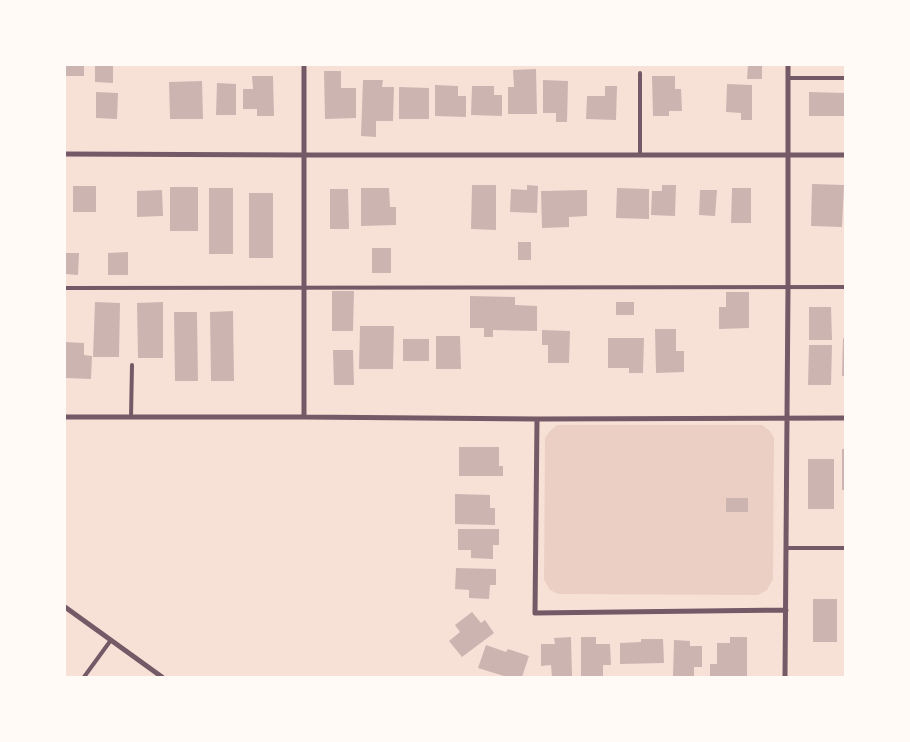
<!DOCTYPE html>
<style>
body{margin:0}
#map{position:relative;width:910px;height:742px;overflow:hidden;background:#f7e1d7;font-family:"Sofia Sans Condensed",sans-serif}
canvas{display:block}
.frame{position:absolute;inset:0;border:66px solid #fffaf5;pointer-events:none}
</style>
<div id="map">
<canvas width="910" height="742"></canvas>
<div class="frame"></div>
</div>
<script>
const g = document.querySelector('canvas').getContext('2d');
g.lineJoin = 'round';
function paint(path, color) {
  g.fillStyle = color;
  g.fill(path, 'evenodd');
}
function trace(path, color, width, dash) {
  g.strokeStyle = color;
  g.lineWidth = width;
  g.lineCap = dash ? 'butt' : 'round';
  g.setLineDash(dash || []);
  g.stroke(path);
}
paint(new Path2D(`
 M557,425H762L770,431L774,438L773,579L767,590L758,595L558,594L550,590L544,580L545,438L550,431Z`), '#ebcfc5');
paint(new Path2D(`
 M65,65H84V76H65Z
 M95,65H113V83L95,82Z
 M748,65H762V79H747Z
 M536,69L537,114H508V87H514L513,70Z
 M324,71H341V88H356V118L325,119Z
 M252,76H273L274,116H257V109H243V89H253Z
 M652,76H675V89H681L682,111H669V116H653Z
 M363,80H383L382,87H394L393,121H376V137L361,136Z
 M543,80L568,81L567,122H556V113H543Z
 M202,81L203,119H170L169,82Z
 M217,83L236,84V115H216Z
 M727,84L752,85V120H741V113L726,112Z
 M435,85L458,86V96H466V117L435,116Z
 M472,86H494V95H502V116L471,115Z
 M605,86H617L616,120L586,119L587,96H605Z
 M399,87L429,88V119H399Z
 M96,92L118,93L117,119L96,118Z
 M809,92L845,93V116H809Z
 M812,184L844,185L842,227L811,226Z
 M472,185H496V230L471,229Z
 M527,185L538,186L537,213L510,212L511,189L527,190Z
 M662,185H676L675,216L651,215L652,191H662Z
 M73,186H96V212H73Z
 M170,187H198V231H170Z
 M209,188H233V254H209Z
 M361,188H389L390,207H396V225L361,226Z
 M617,188L649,189V219L616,218Z
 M732,188H751V223H731Z
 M330,189H348L349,229H330Z
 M162,190L163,216L137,217V191Z
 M587,190V216L569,217V227L542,228L541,191Z
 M700,190H717L715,216L699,215Z
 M249,193H273V258H249Z
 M518,242H531V260H518Z
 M372,248H391V273H372Z
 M128,252V275H108V253Z
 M65,253H79L78,275L65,274Z
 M332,291H354L353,331H332Z
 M726,292H749V328L719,329V307H726Z
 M470,296L515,297V305L537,306V331L493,330V337H484V328H470Z
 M95,302L120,303L119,357H93Z
 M163,302V358H138L137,303Z
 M616,302H634V315H616Z
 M809,307H831L832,340H809Z
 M233,311L234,381H211L210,312Z
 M174,312H197L198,381H175Z
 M360,326H394L393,369H359Z
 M655,329H676V351H684V372L656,373Z
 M542,330L570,331L569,363H548V345H542Z
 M436,336H460L461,369H436Z
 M608,338H644L643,373H629V368H608Z
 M843,338L845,339V376H842Z
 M403,339H429V361H403Z
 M65,342L84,343V355L92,356L91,379L65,378Z
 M809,345H832L831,385H808Z
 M333,350H353L354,385H334Z
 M459,447H499V466H503V476H459Z
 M842,449H845V490H842Z
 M808,459H834V509H808Z
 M455,494L490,495V508H495V525L455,524Z
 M726,498H748V512H726Z
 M458,529H499V545H493V559L471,558V550H458Z
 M456,568L496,569V585H490L489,599L469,598V590L455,589Z
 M813,599H837V642H813Z
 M472,612L481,623L485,620L494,633L462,657L449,641L460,632L455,625Z
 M571,637L572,677H552L551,665L541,666V644H555L554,638Z
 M581,637H596V644H610L611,665H603V677H581Z
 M730,637H747V677H710V664H717V643H730Z
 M641,639H663L664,663L620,664V643L641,642Z
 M674,640L690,641V646H702V667H694V677H673Z
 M486,645L506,652L508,649L529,656L522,677H507L478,668Z`), '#ccb4b1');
trace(new Path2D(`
 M640,73V154
 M788,78H845
 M65,288L845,287
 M131,417L132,365
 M786,548H845
 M84,677L111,640`), '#755966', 4);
trace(new Path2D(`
 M304,65V417
 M65,154L304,155H845
 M65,417H304L537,419L845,418
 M537,419L535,613L786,610
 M65,607L162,677
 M785,677L788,287V65`), '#755966', 5);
</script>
